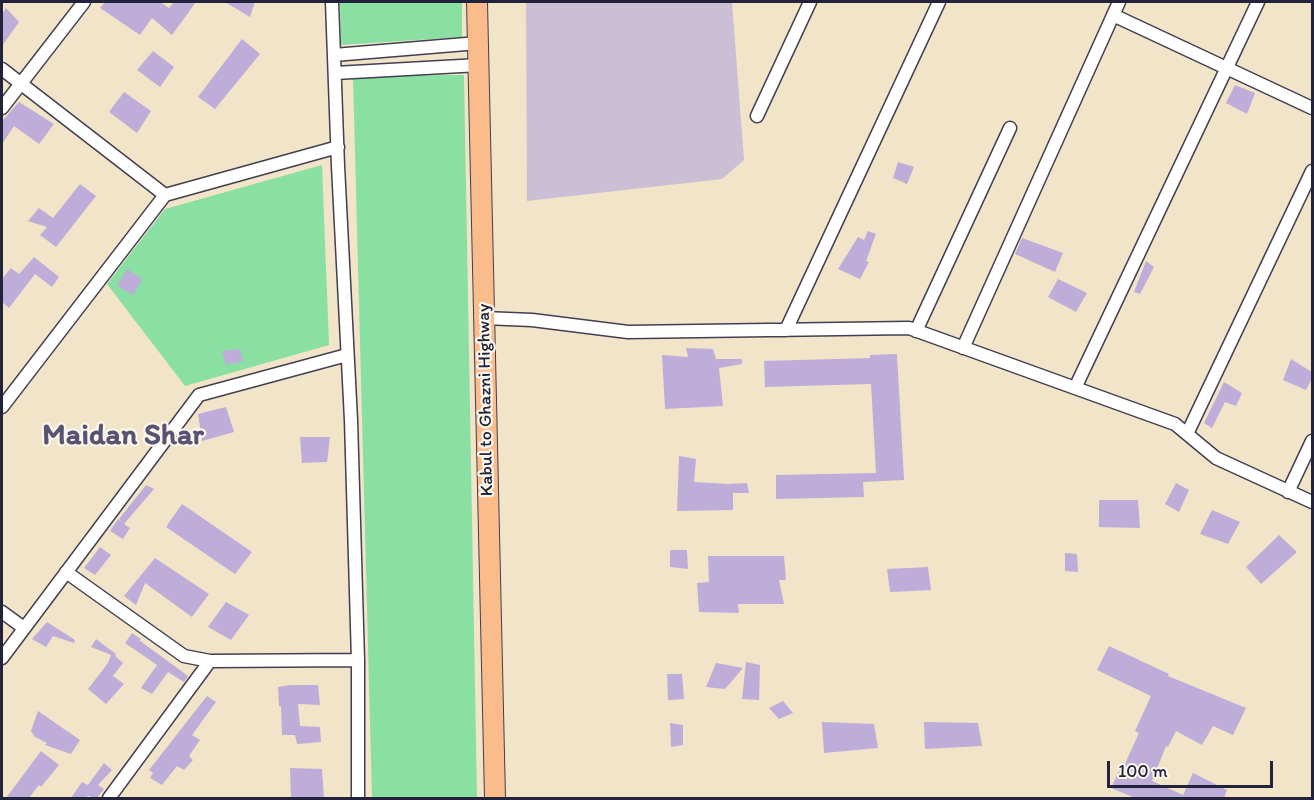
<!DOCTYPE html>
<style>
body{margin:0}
#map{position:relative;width:1314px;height:800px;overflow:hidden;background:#f2e4c9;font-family:Itim,sans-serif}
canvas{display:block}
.frame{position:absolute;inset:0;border:3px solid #22223b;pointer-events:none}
.scale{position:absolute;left:1107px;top:761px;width:166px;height:27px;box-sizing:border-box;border:3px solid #22223b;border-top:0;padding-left:8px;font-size:18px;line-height:21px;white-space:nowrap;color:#22223b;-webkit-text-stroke:4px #fbf7ec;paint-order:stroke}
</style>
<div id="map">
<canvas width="1314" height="800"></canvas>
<div class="frame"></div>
<div class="scale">100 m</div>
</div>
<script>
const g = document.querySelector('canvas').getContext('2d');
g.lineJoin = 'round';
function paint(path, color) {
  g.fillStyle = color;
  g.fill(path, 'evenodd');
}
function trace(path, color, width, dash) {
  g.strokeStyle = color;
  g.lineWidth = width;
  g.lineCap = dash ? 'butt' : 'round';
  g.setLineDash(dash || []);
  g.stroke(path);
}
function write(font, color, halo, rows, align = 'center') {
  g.font = font + ' Itim,sans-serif';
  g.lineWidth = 4.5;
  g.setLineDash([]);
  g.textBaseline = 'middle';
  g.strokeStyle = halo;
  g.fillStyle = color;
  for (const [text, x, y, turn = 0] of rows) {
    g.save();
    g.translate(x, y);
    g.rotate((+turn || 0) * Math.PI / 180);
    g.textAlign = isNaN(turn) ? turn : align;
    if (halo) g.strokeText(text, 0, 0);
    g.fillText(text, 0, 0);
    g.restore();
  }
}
paint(new Path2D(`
 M526,2H732L744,160L722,179L527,201Z`), '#cbbfd5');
paint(new Path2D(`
 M340,2H462V37L341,45Z
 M464,75L477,798H372L353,76Z
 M322,165L329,345L185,386L107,284L165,209Z`), '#8adfa2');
paint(new Path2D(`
 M105,2H160L169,8L174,2H196L172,35L152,18L140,35L100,8Z
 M225,2H255L250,17Z
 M6,8L19,22L2,46V14Z
 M242,39L260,54L215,109L198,97Z
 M153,51L174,67L160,87L137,70Z
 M1235,85L1255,93L1247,114L1226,103Z
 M124,92L151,111L137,133L109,112Z
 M19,102L54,124L39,144L14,126L2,144V121Z
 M898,162L914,167L907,184L893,178Z
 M80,184L96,196L56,247L40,235L47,227L28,221L39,208L53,218Z
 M868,231L876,234L866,261L869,262L860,279L838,269L858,237L864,240Z
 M1022,238L1063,253L1055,272L1015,254Z
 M34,257L59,277L52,287L35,274L9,308L2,302V279L11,268L19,274Z
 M1146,261L1154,267L1140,294L1134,292Z
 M127,269L142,279L133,295L117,286Z
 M1058,279L1087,293L1076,312L1048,297Z
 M686,348L713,349L716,359H742V364L719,368L723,406L665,409L662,355L688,357Z
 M240,349L243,361L226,365L222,351Z
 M897,354L904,480L863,482L864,497L776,499V475L876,473L871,384L765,387L764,361L870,358V355Z
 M1291,359L1312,372V378L1306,390L1283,380Z
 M1224,382L1242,393L1236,406L1225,402L1212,428L1204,423Z
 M226,407L234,432L202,441L198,414Z
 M300,437H330L327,462L302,463Z
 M679,456L696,459L694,482L728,484L747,483L749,493H733V510L677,511Z
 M1176,483L1189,490L1179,512L1165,504Z
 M146,485L154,489L124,524L130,528L123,539L110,531L118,519L123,523L119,519Z
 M1099,500H1138L1140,528L1099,527Z
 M182,504L252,552L235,574L166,527Z
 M1212,510L1240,522L1228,544L1200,534Z
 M1279,535L1297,552L1261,584L1246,567Z
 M100,547L111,555L95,575L84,568Z
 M670,550H687L688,569L670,567Z
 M1065,553L1077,554L1078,572L1065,571Z
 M708,556H784L786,580H779L784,604H738L739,613L699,612L697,583L709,582Z
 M155,558L209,594L192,617L145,583L136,605L124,596Z
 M928,567L931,590L890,592L887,569Z
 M226,602L249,615L231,640L208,627Z
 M47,622L75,640L74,643L53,636L46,647L32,639Z
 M132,633L141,639L139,640L188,676L184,682L168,672L152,694L141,688L157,665L125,643Z
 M96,639L116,654L115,656L123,663L113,676L124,684L106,704L88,689L108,663L111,655L91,647Z
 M1109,646L1169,674L1168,676L1246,708L1233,735L1213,726L1202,745L1176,731L1168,747L1166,746L1152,781L1183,795L1193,773L1227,790L1224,798H1135L1111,788L1121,767L1123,768L1139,733L1135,731L1151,696L1097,670Z
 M746,662L760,665L759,700L742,699Z
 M716,663L743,668L725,689L706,687Z
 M667,674H682L684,699L668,700Z
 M291,685H318L320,705L298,704L300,726L320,727L321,742L297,744L295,735H282L281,706H279L278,687Z
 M207,696L216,702L192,735L200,740L189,756L193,760L184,770L177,766L162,785L150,778L153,773L149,770Z
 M783,701L793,713L779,719L769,708Z
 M38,711L80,740L71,754L45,745L47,743L35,737L31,731Z
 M822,722L874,724L878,748L824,753Z
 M924,722L978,723L982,746L925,749Z
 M670,723L683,725V745L671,747Z
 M41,751L59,765L41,787L39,785L29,798H6Z
 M104,763L112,770L98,785L104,789L97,798L88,796L85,798H71L82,782L88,785Z
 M290,768L322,769L324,798H291Z`), '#bdadd8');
const minor = new Path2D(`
 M332,2L338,166L351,420L358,660V798
 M1113,15L1312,108
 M334,55L478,43
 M2,69L165,195
 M335,73L479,65
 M2,108L84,2
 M757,116L810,2
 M484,318L532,320L628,332L909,328L1175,424L1216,458L1312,502
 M786,330L939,2
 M916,331L1010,128
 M963,348L1119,2
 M1075,388L1258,2
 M2,407L165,195L338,147
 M1187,434L1312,171
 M1288,492L1312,441
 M66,572L184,656L210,661
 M2,612L24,628
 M2,658L199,395L347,355
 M109,798L210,661L358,660`);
const trunk = new Path2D(`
 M477,2L495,798`);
trace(minor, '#413f50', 15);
trace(trunk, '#413f50', 22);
trace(minor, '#fff', 12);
trace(trunk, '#f9bc8a', 20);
write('18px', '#22223b', '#fbf7ec', [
 ["Kabul to Ghazni Highway",486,400,-91]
]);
write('bold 30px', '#585372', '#fbf7ec', [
 ["Maidan Shar",123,436]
]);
</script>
